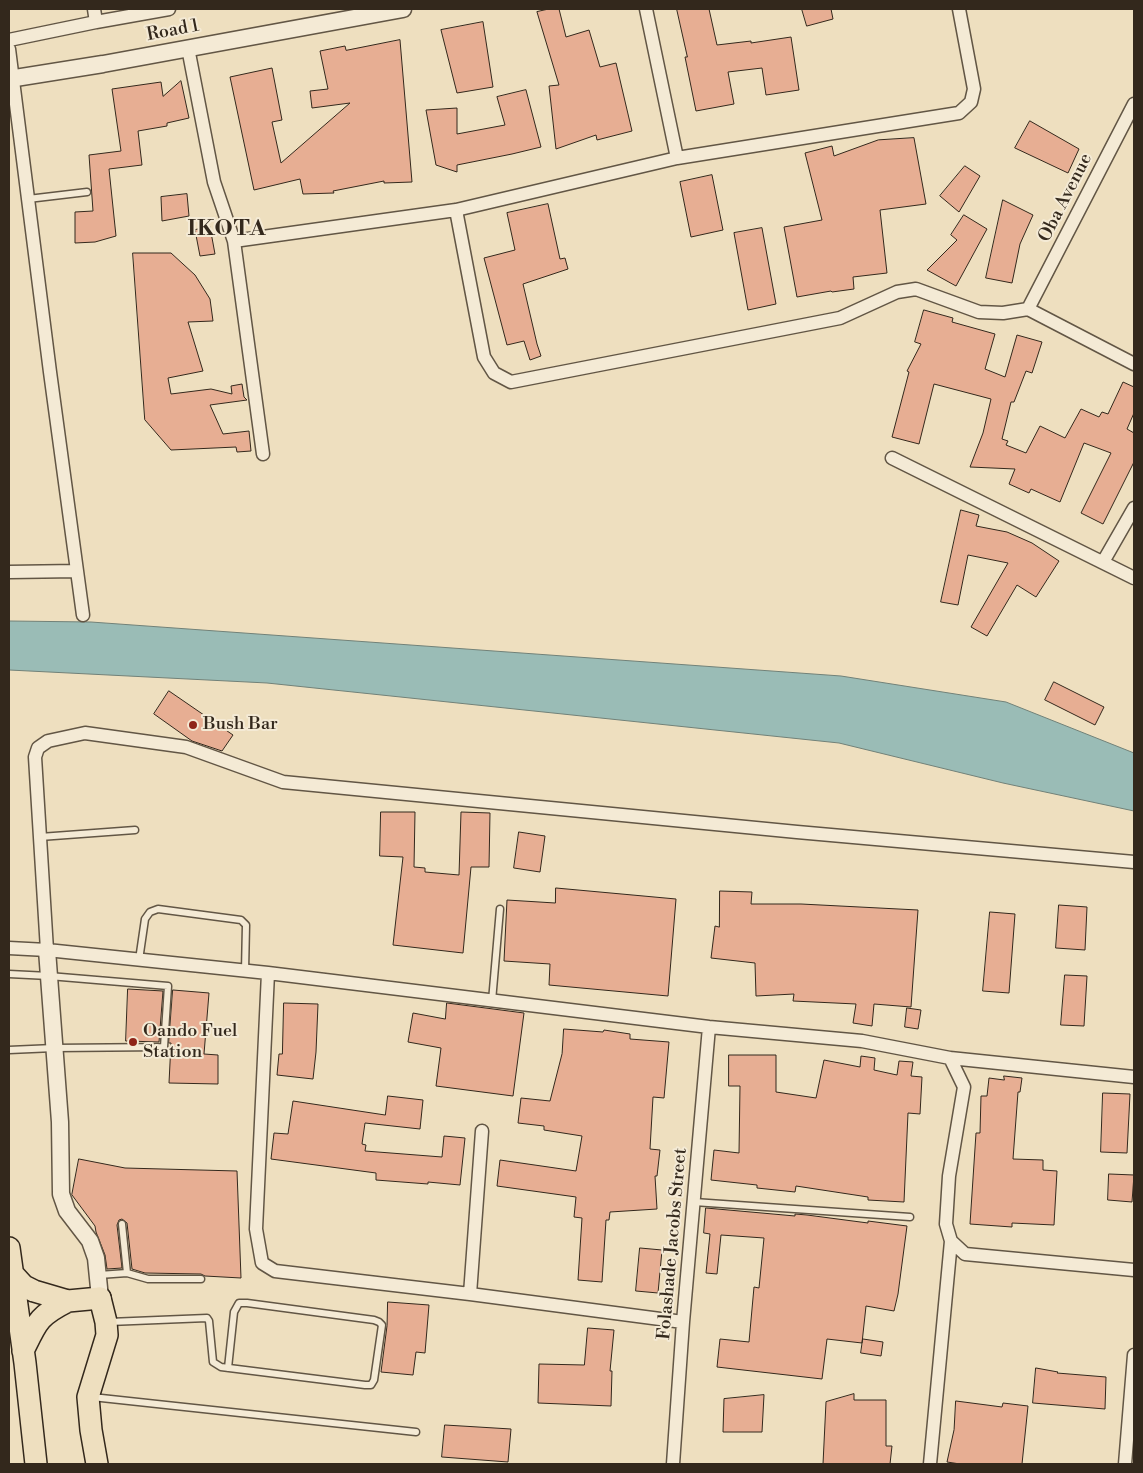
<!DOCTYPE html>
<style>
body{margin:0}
#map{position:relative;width:1143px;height:1473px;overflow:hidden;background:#eedfbf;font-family:"Libre Bodoni",serif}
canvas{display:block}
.frame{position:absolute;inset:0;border:10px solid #33281c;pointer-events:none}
</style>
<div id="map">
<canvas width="1143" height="1473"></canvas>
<div class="frame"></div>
</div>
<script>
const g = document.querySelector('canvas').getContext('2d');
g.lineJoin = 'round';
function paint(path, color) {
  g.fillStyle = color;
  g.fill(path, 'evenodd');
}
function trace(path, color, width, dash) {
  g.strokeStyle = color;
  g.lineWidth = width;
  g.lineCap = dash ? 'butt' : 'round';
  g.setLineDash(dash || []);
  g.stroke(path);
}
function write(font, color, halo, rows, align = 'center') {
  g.font = font + ' "Libre Bodoni",serif';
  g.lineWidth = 4;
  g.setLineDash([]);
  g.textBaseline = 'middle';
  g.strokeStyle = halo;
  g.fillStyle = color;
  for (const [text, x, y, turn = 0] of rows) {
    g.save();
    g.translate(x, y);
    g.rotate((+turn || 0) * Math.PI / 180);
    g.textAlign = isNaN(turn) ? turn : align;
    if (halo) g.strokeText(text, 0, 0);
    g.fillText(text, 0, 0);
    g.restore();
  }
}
const water = new Path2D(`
 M9,621L91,622L841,676L1006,702L1134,753V811L1003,783L839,743L267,683L9,670Z`);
paint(water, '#9abcb6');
trace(water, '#718178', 1);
const building = new Path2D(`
 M549,9H559L566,37L589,30L600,67L616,63L632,131L597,140L596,135L556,149L549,86L559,85L537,12Z
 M677,9H709L717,45L751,41V43L791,37L799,90L766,95L762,68L728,72L734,104L696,111L685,57H687Z
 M802,9H831L833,19L807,26Z
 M483,22L493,87L457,93L441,30Z
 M400,40L412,182L384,183V181L333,191L334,193L303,194L300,179L254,190L230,77L272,68L282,120L272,122L281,163L350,103L312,108L310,91L328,89L320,51L345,46L346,50Z
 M181,81L189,118L167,123V126L138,131L142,165L109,169L116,236L95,242L75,243V212L93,211L89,155L121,151L112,89L161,82L163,96Z
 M526,90L541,147L512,154L457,165V172L436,165L426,110L457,108V134L505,125L497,97Z
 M1030,121L1079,149L1068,173L1015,148Z
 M914,138L926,204L880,210L887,273L853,277L854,289L832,292L831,291L797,297L784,227L822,220L805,153L832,146L834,156L878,140Z
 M965,166L980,176L959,212L940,196Z
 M712,175L723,230L691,237L680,182Z
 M187,194L189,216L162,221L161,197Z
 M1003,200L1033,215L1020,244L1012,283L986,278Z
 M548,204L560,259L565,258L568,269L523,284L537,344L541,356L530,360L524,341L507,345L484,258L515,250L507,213Z
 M964,215L987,229L956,286L927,270L957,240L951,235Z
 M210,227L215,254L200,256L195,230Z
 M762,228L776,304L748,310L734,233Z
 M133,253H171L195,275L210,299L213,321L188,322L203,371L168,378L171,394L211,389L232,394L231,386L242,384L244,397L247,400L210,405L223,434L249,431L251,451L237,452L236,447L171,450L145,420Z
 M924,310L953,318L952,322L995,334L985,369L1005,377L1017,335L1042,342L1032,373L1026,371L1014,402H1011L1002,439L1008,441L1006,445L1026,453L1040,426L1065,438L1081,409L1099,417L1102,412L1108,414L1123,382L1134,387V413L1127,429L1134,433V462L1103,524L1081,513L1111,453L1084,443L1060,502L1031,489L1029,493L1009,484L1015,469L970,467L983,433L991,399L934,384L919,444L892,437L909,372L907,371L921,344L915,342Z
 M961,510L979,515L976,526L1007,532L1032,543L1059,561L1036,597L1017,585L987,636L971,627L1008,563L968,555L958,605L941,602Z
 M1054,682L1104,707L1095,725L1045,700Z
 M169,691L233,735L222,751L192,741L154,714Z
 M381,812H415L414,867L425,868V872L459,875L461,812L490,813L489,867H471L463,953L393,945L403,857L380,856Z
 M519,832L545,836L540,872L514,868Z
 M556,888L676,899L668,996L549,985L550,964L504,961L507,900L555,903Z
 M720,891L752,892L751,904H801L918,910L911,1007L874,1004L872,1026L853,1023L856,1004L793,1001L794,994L756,996L755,963L711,958L715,926L719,927Z
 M1059,905L1087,907L1085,950L1056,948Z
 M990,912L1015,914L1009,993L983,991Z
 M1065,975L1087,976L1084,1026L1061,1025Z
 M128,989L163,991L159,1042L126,1041Z
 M173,990L209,993L204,1054L218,1055V1084L169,1083L171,1043H169Z
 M284,1003L318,1004L316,1052L313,1079L277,1075L279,1054H282Z
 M447,1003L524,1013L513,1096L436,1086L441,1048L408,1042L413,1013L445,1019Z
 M907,1008L921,1010L918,1029L905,1027Z
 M564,1029L603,1032L604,1030L630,1034V1039L669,1042L664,1098L653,1097L650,1149L660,1150L657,1176H655L657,1209L610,1212L609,1220H606L602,1282L578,1280L582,1218L574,1217L576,1197L497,1186L500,1160L576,1171L582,1136L544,1130V1126L518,1123L521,1098L550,1101L562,1054Z
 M729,1055H776V1092L816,1098L824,1060L860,1067L861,1056L875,1058L874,1070L897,1075L899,1061L913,1062L911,1076L922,1077L920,1114L908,1113L904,1202L868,1200V1197L796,1186L795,1192L757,1188V1185L711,1180L714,1150L739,1153L740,1086H729Z
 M1004,1076L1022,1078L1020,1092H1018L1013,1159L1043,1160V1170L1057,1171L1054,1225L1012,1223V1227L970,1224L976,1133H980L981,1096H987L989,1078L1004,1080Z
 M1103,1093L1130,1094L1127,1153L1101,1152Z
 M388,1096L423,1100L420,1129L365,1123L362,1144L366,1145L365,1151L442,1157L444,1136L465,1138L460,1185L428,1182V1184L376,1180V1173L271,1159L274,1133L288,1134L293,1101L385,1115Z
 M79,1159L125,1168L237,1171L241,1278L205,1276L201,1274L145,1273L132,1269L127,1223L122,1219L119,1220L117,1225L122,1268L107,1269L105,1255L96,1232L95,1226L72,1195Z
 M1109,1174L1134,1175L1132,1202L1108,1200Z
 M706,1208L795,1216V1214L807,1215L868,1223V1221L907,1226L898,1294L894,1311L866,1306L862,1343L827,1339L822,1379L717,1367L720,1339L749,1342L754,1287L759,1288L764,1238L721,1235L717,1274L706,1273L710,1234L704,1233Z
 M640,1248L662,1250L658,1293L636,1291Z
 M388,1302L429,1305L425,1353L416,1352L413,1375L381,1372L387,1326Z
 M588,1328L614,1330L610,1371H612L611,1406L538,1403L539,1364L584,1365Z
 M863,1339L883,1342L881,1356L861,1353Z
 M1036,1368L1058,1372L1057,1373L1106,1377L1105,1409L1033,1403Z
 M854,1394V1400H886V1446H892L890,1464H823L826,1402Z
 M764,1395L762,1432H723L724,1399Z
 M956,1401L1002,1407L1003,1403L1028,1406L1022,1464H960L947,1462L954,1430Z
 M445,1425L511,1429L508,1462L442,1457Z`);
paint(building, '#e7ae93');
trace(building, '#33281c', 1);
const service = new Path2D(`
 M28,199L87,192
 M40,837L135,830
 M139,960L145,919L150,912L158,909L241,920L246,925L245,971
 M9,974L49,976L168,986L164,1047L54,1048L9,1050
 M492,1001L500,909
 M694,1202L910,1217
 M127,1273L148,1279H201
 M99,1275L127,1273L122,1224
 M109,1322L207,1318L209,1321L213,1362L221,1367L365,1385H371L374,1380L382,1325L379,1322L374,1320L247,1303H239L234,1312L228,1368
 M92,1397L416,1432`);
const minor = new Path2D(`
 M94,9L96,22
 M646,9L677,158
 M9,40L96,22L169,9
 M188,48L214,182L234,241L263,454
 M9,49L50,372L83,615
 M456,210L484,357L494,373L511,382L840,318L897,292L916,289L979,312L1003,313L1028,309L1134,364
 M234,241L456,210L677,158L959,113L971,102L974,89L959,9
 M1028,309L1134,104
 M892,458L1134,578
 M1103,562L1134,508
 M9,572L77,571
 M9,948L47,950L268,973L709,1027L862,1041L950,1058L964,1087L949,1176L946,1224L951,1241L965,1254L1134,1270
 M47,950L35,757L38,748L48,741L85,733L186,747L283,782L797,832L1134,862
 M268,973L256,1229L262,1263L275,1271L470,1294L683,1322
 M950,1058L1134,1077
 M470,1294L482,1131
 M673,1464L683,1322L709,1027
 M930,1464L951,1241
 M1125,1464L1134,1355`);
const tertiary = new Path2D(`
 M9,79L103,64L403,9
 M47,950L60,1122L61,1194L67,1211L90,1241L96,1258L100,1298`);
const primary = new Path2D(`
 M97,1464L91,1430L88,1397L107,1335L106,1322L100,1298`);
const trunk = new Path2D(`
 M9,1248L25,1363L36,1464
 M13,1274L24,1286L34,1291L68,1301L100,1298
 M23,1351C37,1322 38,1316 68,1301`);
trace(service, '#625645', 9);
trace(minor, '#625645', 15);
trace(tertiary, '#625645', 19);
trace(primary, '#33281c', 24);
trace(trunk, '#33281c', 24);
trace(service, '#f4ead5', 6);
trace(minor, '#f4ead5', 12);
trace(tertiary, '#f4ead5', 16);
trace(primary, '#eedfbf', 21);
trace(trunk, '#eedfbf', 21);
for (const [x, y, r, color] of [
 [193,725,5,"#8f2418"],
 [133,1042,5,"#8f2418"]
]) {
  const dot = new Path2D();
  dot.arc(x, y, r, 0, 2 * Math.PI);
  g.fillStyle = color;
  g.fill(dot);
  trace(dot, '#f4ead5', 2);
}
write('18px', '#33281c', '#f4ead5', [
 ["Road 1",173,31,-11],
 ["Oba Avenue",1066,198,-63],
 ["Folashade Jacobs Street",673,1244,-85]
]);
write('18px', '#33281c', '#f4ead5', [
 ["Bush Bar",203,725],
 ["Oando Fuel",143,1032],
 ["Station",143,1053]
], 'left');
g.letterSpacing = '1px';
write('bold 22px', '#33281c', '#f4ead5', [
 ["IKOTA",227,230]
]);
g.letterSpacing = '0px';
</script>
